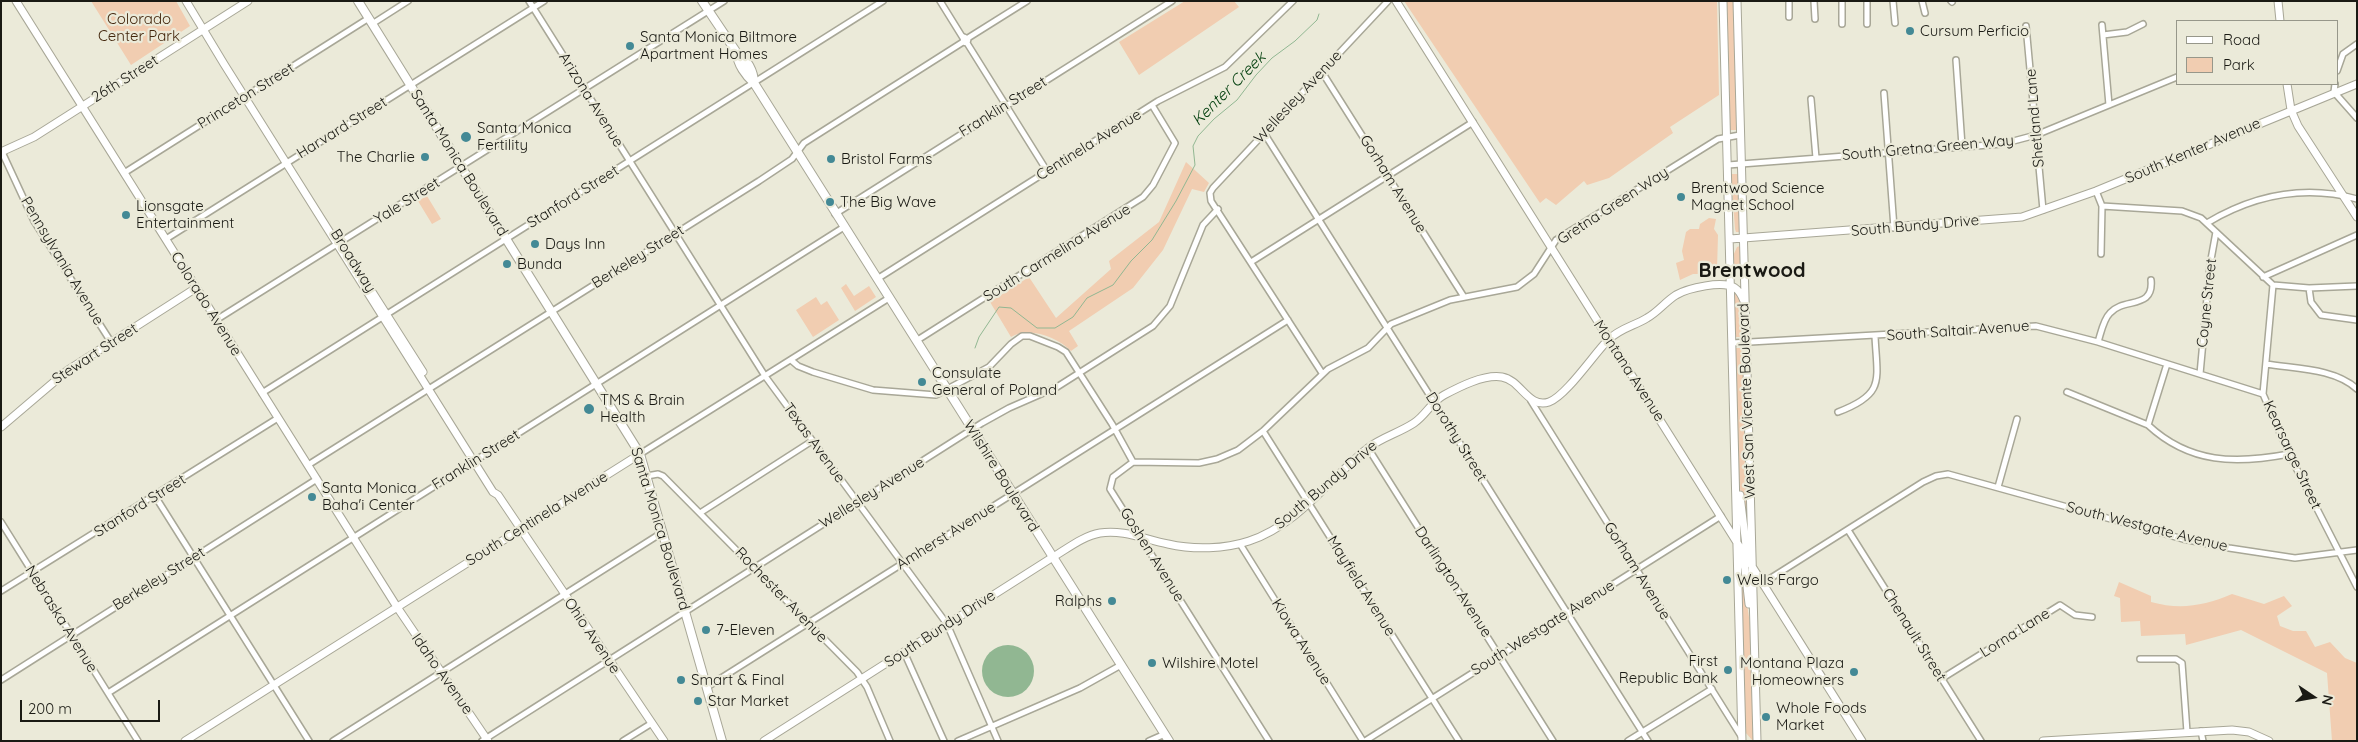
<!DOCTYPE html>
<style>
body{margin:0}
#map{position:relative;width:2358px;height:742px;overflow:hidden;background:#ebead9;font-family:Quicksand,sans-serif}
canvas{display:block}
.frame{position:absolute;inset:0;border:2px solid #1a1a14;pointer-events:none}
.legend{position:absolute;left:2176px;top:20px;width:162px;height:65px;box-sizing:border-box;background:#ebead9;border:1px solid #97978a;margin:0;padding:6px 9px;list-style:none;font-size:15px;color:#1a1a14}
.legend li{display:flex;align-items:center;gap:10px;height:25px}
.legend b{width:25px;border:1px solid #97978a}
.north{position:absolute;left:2288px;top:672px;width:50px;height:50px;-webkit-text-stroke:4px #ebead9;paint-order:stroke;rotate:102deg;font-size:14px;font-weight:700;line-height:20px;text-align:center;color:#1a1a14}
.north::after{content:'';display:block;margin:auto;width:18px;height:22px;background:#1a1a14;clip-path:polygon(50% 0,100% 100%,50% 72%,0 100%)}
.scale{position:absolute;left:20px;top:700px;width:140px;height:22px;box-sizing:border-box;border:2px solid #1a1a14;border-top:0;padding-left:6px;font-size:15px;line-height:18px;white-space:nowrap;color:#1a1a14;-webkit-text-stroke:4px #ebead9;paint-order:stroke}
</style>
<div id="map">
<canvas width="2358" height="742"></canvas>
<div class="frame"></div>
<ul class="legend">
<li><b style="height:6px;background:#fff"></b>Road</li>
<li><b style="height:14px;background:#f1cdb1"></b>Park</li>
</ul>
<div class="north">N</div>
<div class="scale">200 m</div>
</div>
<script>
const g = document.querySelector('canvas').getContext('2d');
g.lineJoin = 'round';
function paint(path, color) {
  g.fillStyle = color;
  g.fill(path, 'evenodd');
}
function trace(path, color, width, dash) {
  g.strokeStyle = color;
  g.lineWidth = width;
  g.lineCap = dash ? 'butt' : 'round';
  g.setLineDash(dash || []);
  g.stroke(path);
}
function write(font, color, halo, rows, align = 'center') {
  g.font = font + ' Quicksand,sans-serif';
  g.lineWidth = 4.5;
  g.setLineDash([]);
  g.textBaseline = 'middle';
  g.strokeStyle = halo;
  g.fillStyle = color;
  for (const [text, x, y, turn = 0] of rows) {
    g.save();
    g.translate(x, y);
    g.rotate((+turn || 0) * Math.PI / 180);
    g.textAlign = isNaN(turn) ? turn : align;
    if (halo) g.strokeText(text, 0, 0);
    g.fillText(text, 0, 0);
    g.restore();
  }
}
paint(new Path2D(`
 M91,1H176L190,26L131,65Z
 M1185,1H1234L1239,7L1139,75L1119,42Z
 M1404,1H1717L1719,95L1670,127L1673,133L1609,178L1587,185L1584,181L1556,205L1546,198L1540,203Z
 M1727,1H1734L1738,130H1730Z
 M1186,162L1209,183L1204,192L1192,189L1163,250L1133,288L1069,331L1078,346L1071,351C1057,337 1029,326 1011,337L990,302L1029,277L1056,318L1111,269L1109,261L1159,222Z
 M1731,174H1739L1740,232H1736L1735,229Z
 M427,196L441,219L432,224L418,201Z
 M1709,218L1716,219L1714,229L1718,235L1717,270L1713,274H1693L1680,280L1676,263L1684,260L1682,251L1686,232L1690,229H1699L1700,224Z
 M1740,246L1741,264L1738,276L1734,278L1733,256L1737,247Z
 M846,284L854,296L869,286L876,297L855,311L841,288Z
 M1734,293H1737L1739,296L1743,337H1735Z
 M816,297L821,305L827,301L839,320L813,337L796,310Z
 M1735,348H1743L1748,543L1739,482Z
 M1741,564L1750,624L1753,741L1745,732Z
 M2119,582L2151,596V602C2180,610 2204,606 2232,594L2264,604L2284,596L2292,606L2277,616L2280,626L2293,631H2306L2315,647L2330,642L2345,658L2357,663V741H2332L2327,673L2241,630L2186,645L2185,634L2141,636L2140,621L2121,622L2120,598L2114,596Z`), '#f1cdb1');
paint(new Path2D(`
 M982 671a26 26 0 1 1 52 0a26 26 0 1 1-52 0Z`), '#91b792');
trace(new Path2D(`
 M975,348L979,337L999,307L1011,308L1037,328H1055L1073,317L1087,298L1113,285L1131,261L1152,240L1176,201L1195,165L1193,146L1198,136L1214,119L1237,100L1256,75L1272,58L1295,41L1317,20L1319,14`), '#91b792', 1);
const street = new Path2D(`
 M529,1L765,376L947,624L998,741
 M940,1L963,38
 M1789,1V17
 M1814,1L1815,19
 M1893,1L1895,23
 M1922,1L1925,13
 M1951,1L1952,2
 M372,24L408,1
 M1842,24V1
 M1867,24V1
 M2102,25L2109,105
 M2026,26L2043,210
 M2103,35L2127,32L2143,24
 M968,38L1027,1
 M967,43L968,39L964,37L963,42L967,43L1047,171
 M1956,60L1962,146
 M2337,71L2343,54L2357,44
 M1322,72L1464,297
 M2335,84L2334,92L2357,118
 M1884,93L1894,228
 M1811,99L1816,158
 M1264,133L1648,741
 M2,152L34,221L111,342
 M1728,165L2002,144L2036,135L2177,77
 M124,173L369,18
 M2096,191L2102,206L2101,254
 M2102,206L2182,211L2201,218L2273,285L2309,288L2357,286
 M835,214L1172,1
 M2207,223C2254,195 2305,185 2357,199
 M166,239L544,1
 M1251,262L1473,122
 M2263,277L2357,235
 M877,279L1158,101L1225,67L1293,1
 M2273,285L2263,394L2289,454L2357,587
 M2309,288L2311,302L2321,315L2357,320
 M216,320L724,1
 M916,341L1143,197L1153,185L1175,143L1152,105
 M2098,342C2101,333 2103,320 2110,313C2124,297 2154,310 2151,280
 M1732,343L2036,326L2098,342L2263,394
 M791,360L798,366L813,372L873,390L936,395L989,367L1011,344L1022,336H1030L1058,347L1066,352L1112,424L1133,462
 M2266,364C2295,369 2334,368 2357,389
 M1322,373L1211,201L1210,193L1213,188L1388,1
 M2200,374L2210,265L2216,232
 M2067,392L2148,425C2190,464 2236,464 2289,454
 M262,393L883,1
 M1531,401L1741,736
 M1838,412C1886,394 1877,380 1875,336
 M2148,425L2167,364
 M1263,431L1459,741
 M1368,448L1553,741
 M640,454L889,298
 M1133,462L1199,463L1217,459L1238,450L1263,431L1328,369L1368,348L1391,324L1450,300L1517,287L1534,274L1556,240L1718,139L1740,135
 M1133,462L1113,477L1110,489L1269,741
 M308,465L759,181L792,159L804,143L963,42
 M647,476L658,474L663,476L857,672L867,687L890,741
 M1998,487L2017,419
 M155,496L309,741
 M700,513L812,441
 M1,522L138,741
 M1848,530L1981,741
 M1240,544L1363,741
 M1763,583L1923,482L1936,476L1948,474L2183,539L2229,548L2295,558L2357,550
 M1,591L278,418
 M904,652L944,741
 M2140,659H2176L2182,663L2187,732
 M1941,679L2060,605L2075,615L2092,617
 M1,680L317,479
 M707,687L1288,320
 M108,693L844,227
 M2201,731L2203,741
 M333,741L663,532
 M482,741L982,423L1009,408L1057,387L1153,326L1170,306L1203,225L1218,209
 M623,741L652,723
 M958,741L1080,688L1121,665
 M1149,741L1165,734
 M1365,741L1721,516
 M1628,741L1712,689`);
const secondary = new Path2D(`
 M16,1L397,607L488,741
 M186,1L224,64L493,492L498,495L664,741
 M1396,1L1862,741
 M1723,1L1742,741
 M1737,1L1757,741
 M2278,1L2280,21
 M2287,84L2291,110L2298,126L2357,217
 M1,152L34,137L248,1
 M1730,239L2022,217L2096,191L2357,84
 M367,284L423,372
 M1,427L68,370L196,288
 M1740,495L1747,554
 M1741,553L1745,569L1749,604
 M185,741L640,454
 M764,741L1053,557C1067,549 1083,536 1100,533C1123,529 1146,540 1168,544C1194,550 1225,549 1249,541C1298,525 1329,479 1368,448C1382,437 1399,433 1414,423C1426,415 1431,402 1444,395C1459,387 1484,374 1502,377C1521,380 1528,409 1549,402C1566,396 1594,354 1608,340C1620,328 1634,326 1647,318C1658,312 1665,302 1676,295C1688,288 1723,280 1735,288C1740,291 1742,296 1744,301
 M2043,741L2232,730L2249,732L2269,741`);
const primary = new Path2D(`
 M358,1L640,454L722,741
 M702,1L737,53C747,58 754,72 754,83
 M737,53C737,64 746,76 754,83L1169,741`);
trace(street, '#a8a797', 8);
trace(secondary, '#a8a797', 9);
trace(primary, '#a8a797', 10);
trace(street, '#fff', 5);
trace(secondary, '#fff', 7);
trace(primary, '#fff', 8);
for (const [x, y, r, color] of [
 [1910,31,5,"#438995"],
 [630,46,5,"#438995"],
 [466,137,6,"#438995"],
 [425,157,5,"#438995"],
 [831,159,5,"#438995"],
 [1681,197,5,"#438995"],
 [830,202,5,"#438995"],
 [126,215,5,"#438995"],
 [535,244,5,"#438995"],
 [507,264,5,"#438995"],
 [922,382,5,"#438995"],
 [589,409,6,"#438995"],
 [312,497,5,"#438995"],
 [1727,580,5,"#438995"],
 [1112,601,5,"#438995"],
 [706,630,5,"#438995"],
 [1152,663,5,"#438995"],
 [1728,670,5,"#438995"],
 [1854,672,5,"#438995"],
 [681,680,5,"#438995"],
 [698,701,5,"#438995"],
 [1766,717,5,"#438995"]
]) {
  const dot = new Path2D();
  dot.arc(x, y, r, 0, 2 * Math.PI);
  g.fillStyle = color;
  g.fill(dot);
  trace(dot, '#ebead9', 2);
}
write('15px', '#43260c', '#ebead9', [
 ["Colorado",139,19],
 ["Center Park",139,36]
]);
write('15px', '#1a1a14', '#ebead9', [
 ["Cursum Perficio",1920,31],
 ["Santa Monica Biltmore",640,37],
 ["Apartment Homes",640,54],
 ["Santa Monica",477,128],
 ["Fertility",477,145],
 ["The Charlie",415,157,"right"],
 ["Bristol Farms",841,159],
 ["Brentwood Science",1691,188],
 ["Magnet School",1691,205],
 ["The Big Wave",840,202],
 ["Lionsgate",136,206],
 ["Entertainment",136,223],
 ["Days Inn",545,244],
 ["Bunda",517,264],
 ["Consulate",932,373],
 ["General of Poland",932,390],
 ["TMS & Brain",600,400],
 ["Health",600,417],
 ["Santa Monica",322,488],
 ["Baha'i Center",322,505],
 ["Wells Fargo",1737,580],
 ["Ralphs",1102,601,"right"],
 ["7-Eleven",716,630],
 ["First",1718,661,"right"],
 ["Republic Bank",1718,678,"right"],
 ["Wilshire Motel",1162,663],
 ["Montana Plaza",1844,663,"right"],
 ["Homeowners",1844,680,"right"],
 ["Smart & Final",691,680],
 ["Star Market",708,701],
 ["Whole Foods",1776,708],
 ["Market",1776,725]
], 'left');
write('15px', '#1a1a14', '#ebead9', [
 ["26th Street",125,79,-32],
 ["Princeton Street",246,96,-32],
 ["Wellesley Avenue",1298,97,-47],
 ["Arizona Avenue",591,100,58],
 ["Franklin Street",1003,107,-32],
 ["Shetland Lane",2035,118,-95],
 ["Harvard Street",342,128,-32],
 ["Centinela Avenue",1089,145,-32],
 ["South Gretna Green Way",1928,148,-5],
 ["South Kenter Avenue",2193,151,-23],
 ["Santa Monica Boulevard",459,163,58],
 ["Gorham Avenue",1393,184,58],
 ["Stanford Street",573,197,-32],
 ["Yale Street",407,201,-32],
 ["Gretna Green Way",1613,206,-33],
 ["South Bundy Drive",1915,226,-5],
 ["South Carmelina Avenue",1057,253,-32],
 ["Berkeley Street",638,257,-32],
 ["Pennsylvania Avenue",62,261,59],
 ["Broadway",353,261,58],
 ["Coyne Street",2207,303,-84],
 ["Colorado Avenue",206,304,58],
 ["South Saltair Avenue",1958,331,-4],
 ["Stewart Street",95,354,-33],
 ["Montana Avenue",1629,371,57],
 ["West San Vicente Boulevard",1747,401,-92],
 ["Dorothy Street",1456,437,58],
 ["Texas Avenue",814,443,54],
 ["Kearsarge Street",2292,455,65],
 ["Franklin Street",476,460,-32],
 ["Wilshire Boulevard",1001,476,58],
 ["South Bundy Drive",1326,485,-40],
 ["Wellesley Avenue",872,493,-32],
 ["Stanford Street",140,506,-32],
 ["South Centinela Avenue",537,519,-32],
 ["South Westgate Avenue",2147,527,14],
 ["Santa Monica Boulevard",660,529,73],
 ["Amherst Avenue",946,536,-32],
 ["Goshen Avenue",1152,555,58],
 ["Gorham Avenue",1637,571,58],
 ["Berkeley Street",159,579,-32],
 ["Darlington Avenue",1453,582,57],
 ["Mayfield Avenue",1361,586,58],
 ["Rochester Avenue",781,595,46],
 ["Nebraska Avenue",61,619,58],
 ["South Westgate Avenue",1543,628,-32],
 ["South Bundy Drive",940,629,-33],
 ["Lorna Lane",2015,633,-32],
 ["Chenault Street",1914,635,58],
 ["Ohio Avenue",592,636,56],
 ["Kiowa Avenue",1301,642,58],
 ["Idaho Avenue",442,674,55]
]);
write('italic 16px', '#064211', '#ebead9', [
 ["Kenter Creek",1229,89,-45]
]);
write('bold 20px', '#1a1a14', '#ebead9', [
 ["Brentwood",1752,271]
]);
</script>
